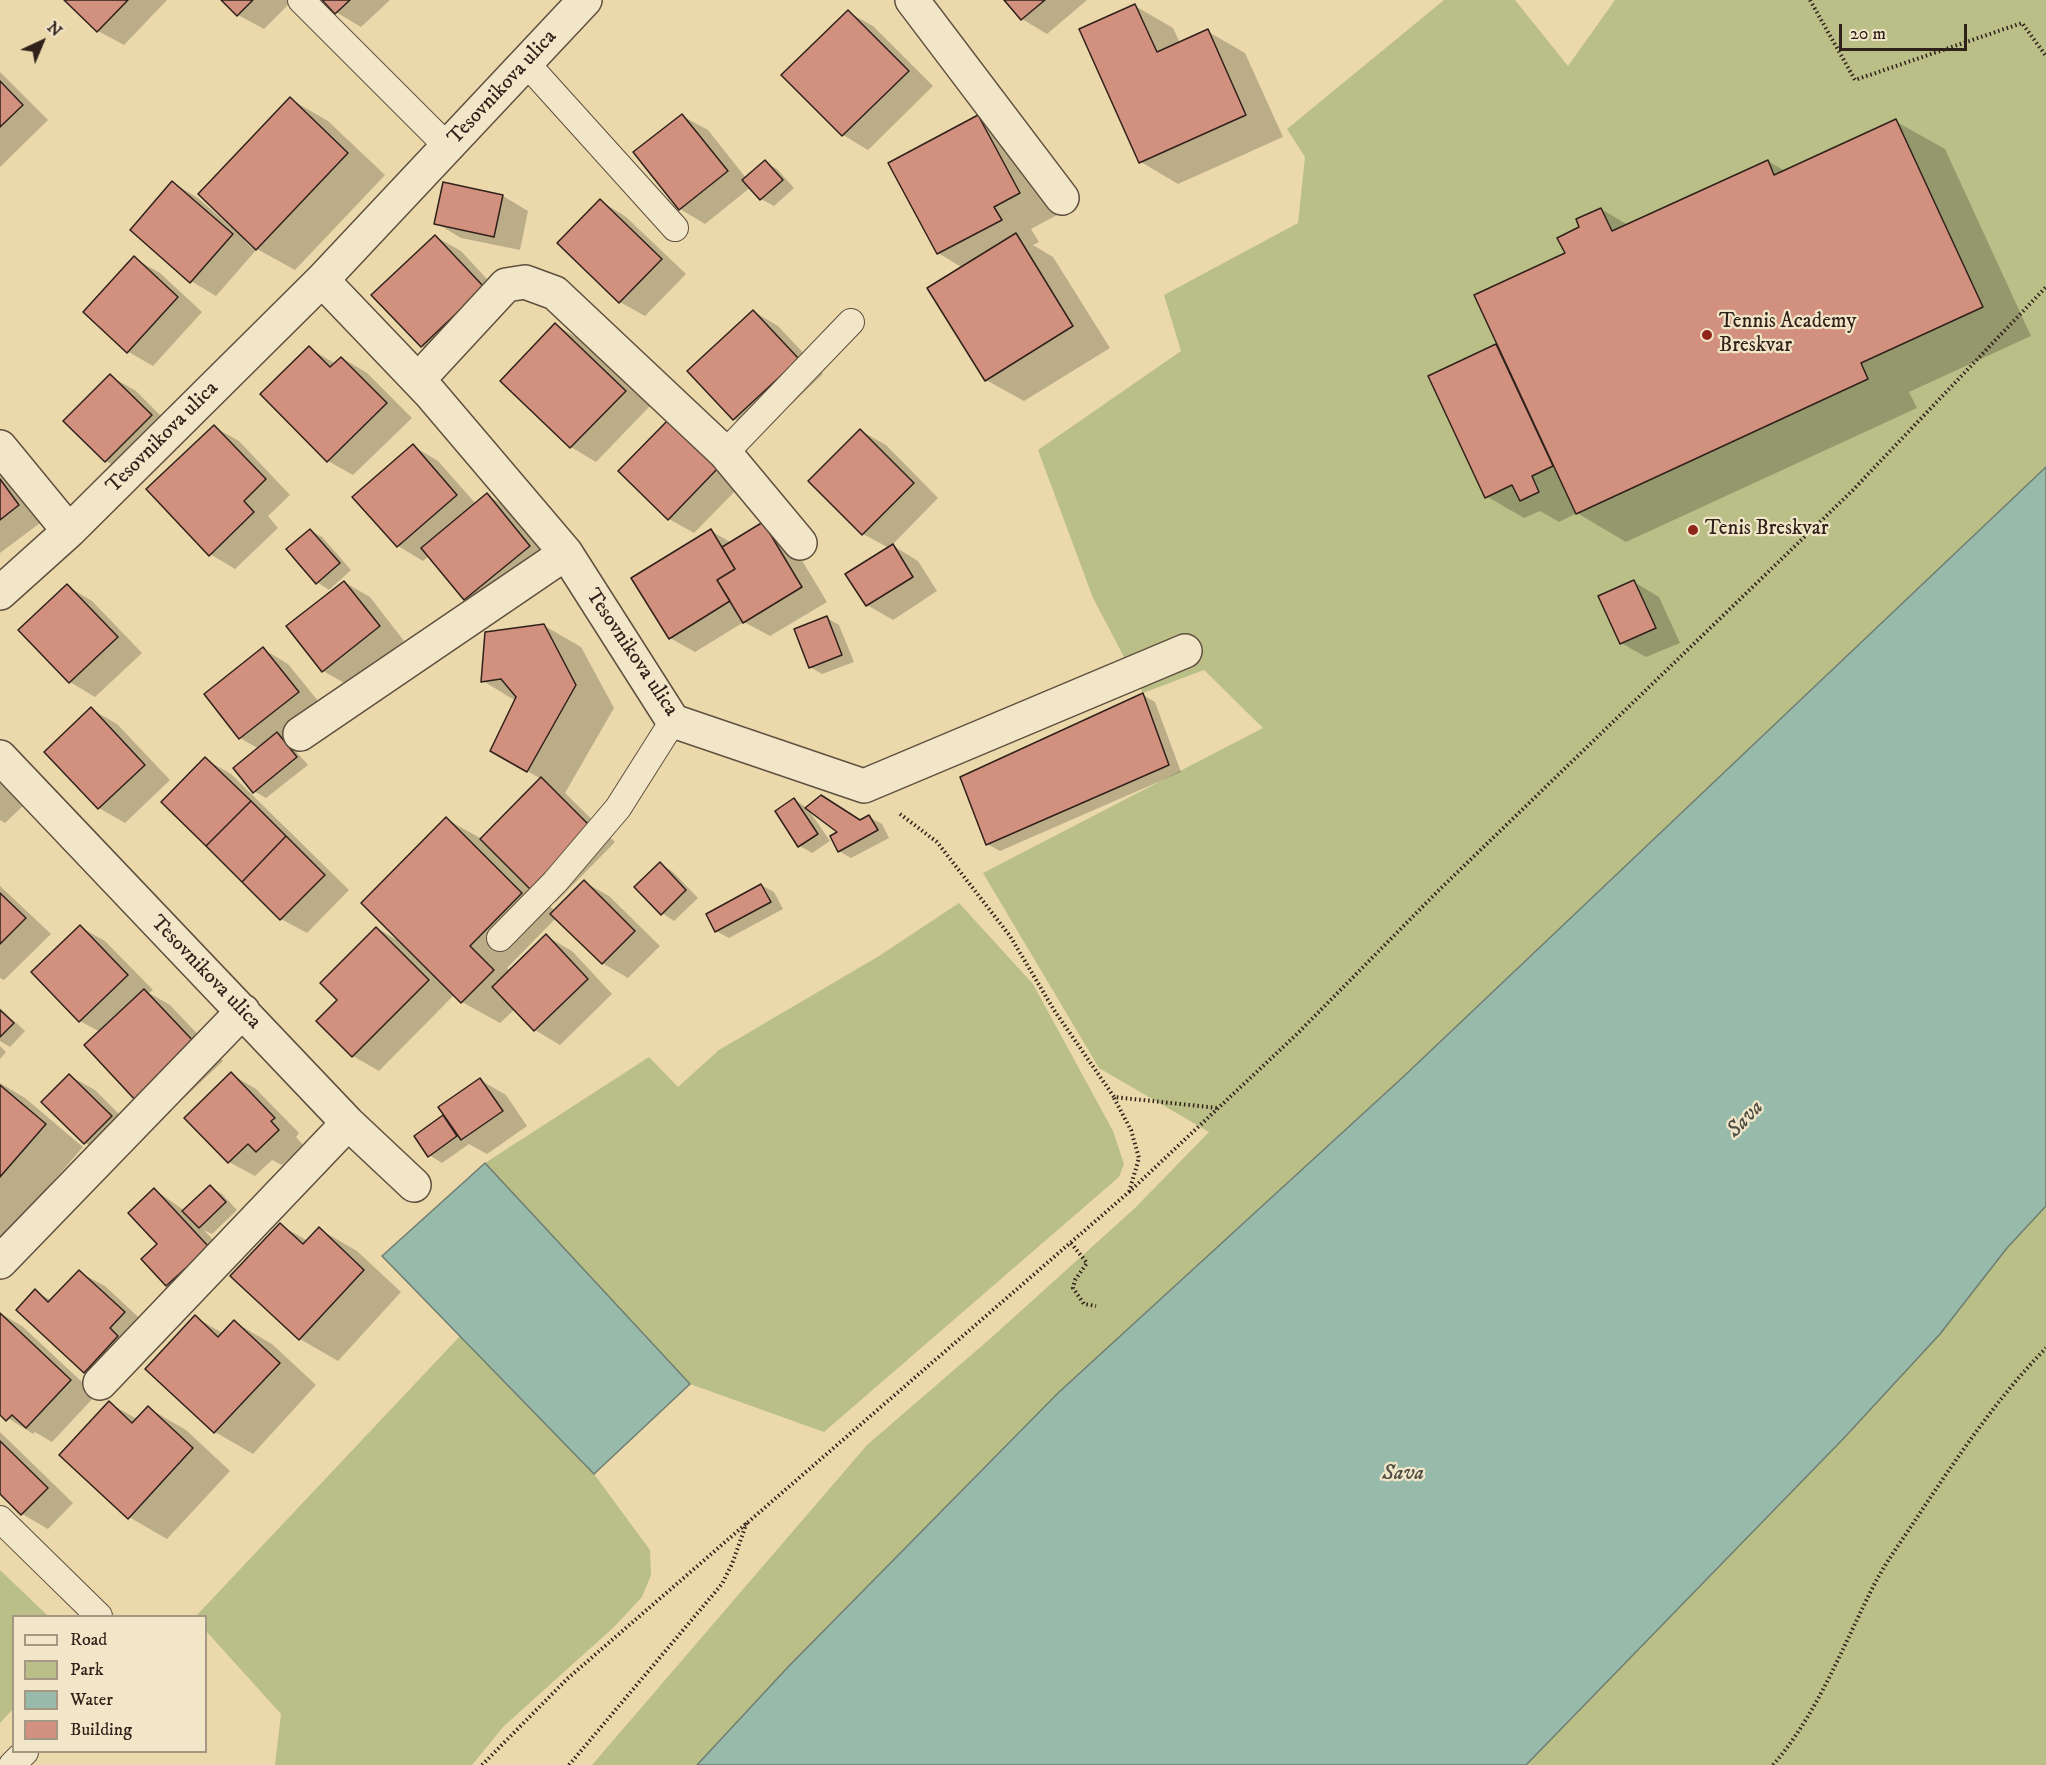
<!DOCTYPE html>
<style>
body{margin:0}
#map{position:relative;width:2046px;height:1765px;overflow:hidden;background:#ebd9ac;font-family:"IM FELL DW Pica",serif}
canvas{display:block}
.legend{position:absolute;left:12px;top:1615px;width:195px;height:138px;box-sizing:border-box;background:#f2e6c9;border:2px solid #a49783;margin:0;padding:8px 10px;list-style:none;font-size:18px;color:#30211a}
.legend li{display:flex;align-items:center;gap:12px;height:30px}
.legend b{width:30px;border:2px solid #a49783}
.north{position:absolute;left:12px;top:12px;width:60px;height:60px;-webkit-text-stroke:4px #f2e6c9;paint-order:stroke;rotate:44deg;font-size:16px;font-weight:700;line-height:24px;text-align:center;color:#30211a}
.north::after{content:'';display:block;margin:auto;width:21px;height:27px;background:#30211a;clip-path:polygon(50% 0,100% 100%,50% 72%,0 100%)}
.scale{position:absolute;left:1839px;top:24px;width:128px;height:27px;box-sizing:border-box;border:3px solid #30211a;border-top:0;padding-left:8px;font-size:18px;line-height:21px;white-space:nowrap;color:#30211a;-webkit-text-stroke:4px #f2e6c9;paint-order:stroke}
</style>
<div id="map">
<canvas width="2046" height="1765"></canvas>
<ul class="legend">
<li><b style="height:8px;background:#f2e6c9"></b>Road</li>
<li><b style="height:16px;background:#babf88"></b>Park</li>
<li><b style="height:16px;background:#98baaa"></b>Water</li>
<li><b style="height:16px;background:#d2907e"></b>Building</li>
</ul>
<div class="north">N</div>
<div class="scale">20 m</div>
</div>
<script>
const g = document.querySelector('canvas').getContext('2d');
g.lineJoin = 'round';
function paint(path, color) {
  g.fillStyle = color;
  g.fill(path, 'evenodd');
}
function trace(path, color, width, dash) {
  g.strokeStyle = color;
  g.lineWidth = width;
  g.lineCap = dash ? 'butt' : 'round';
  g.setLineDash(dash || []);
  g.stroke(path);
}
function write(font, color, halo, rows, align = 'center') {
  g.font = font + ' "IM FELL DW Pica",serif';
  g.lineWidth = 4.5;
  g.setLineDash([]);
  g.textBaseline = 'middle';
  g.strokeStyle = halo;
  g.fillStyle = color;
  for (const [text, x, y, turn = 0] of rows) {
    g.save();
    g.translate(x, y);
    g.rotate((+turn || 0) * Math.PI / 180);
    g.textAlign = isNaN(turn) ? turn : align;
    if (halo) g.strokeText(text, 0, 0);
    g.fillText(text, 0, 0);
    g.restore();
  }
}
paint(new Path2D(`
 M1444,0H1515L1568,66L1615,0H2046V467L1402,1078L1058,1393L788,1667L697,1765H592L867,1445L992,1337L1135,1208L1209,1132L1099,1068L983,873L1263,728L1204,670L1143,693L1093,598L1038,450L1181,351L1164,295L1298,223L1305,157L1287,129Z
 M959,903L1033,984L1113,1131L1124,1164L1119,1177L824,1432L690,1384L485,1163L649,1057L678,1087L719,1050L879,956Z
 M2046,1206V1765H1526L1844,1438L1940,1334L2007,1248Z
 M460,1336L594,1474L650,1550L651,1575L642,1597L614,1627L504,1726L472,1765H275L281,1714L206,1631V1616H196Z
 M0,1570L48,1616H14L13,1709L0,1723Z`), '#babf88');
const water = new Path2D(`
 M2046,467V1206L2007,1248L1940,1334L1844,1438L1526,1765H697L788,1667L1058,1393L1402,1078Z
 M485,1163L690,1384L594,1474L382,1256Z`);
paint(water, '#98baaa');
trace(water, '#6e7d70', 1.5);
paint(new Path2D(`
 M66,0H167L124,45L98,31Z
 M223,0H293L264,29L238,15Z
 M324,0H390L361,27L336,12Z
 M1005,0H1087L1047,34L1022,19Z
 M1135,6L1173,28L1180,43L1207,31L1245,53L1283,137L1178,184L1141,162Z
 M848,12L873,26L933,86L868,150L843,135Z
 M0,72L48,120L0,167Z
 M290,99L328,121L385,175L295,270L257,249L216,296L191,281L173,183L198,198L229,225ZM244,240L252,243V248Z
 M682,116L708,130L746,178L765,162L777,169L794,188L774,206L761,199L751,187L705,224L680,209Z
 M978,117L1016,139L1057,215L1031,229L1039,242L1033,245L1053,257L1110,348L1024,401L986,380L963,268L938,253Z
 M1895,121L1945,149L2031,336L1909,392L1917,408L1626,542L1577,513L1559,522L1540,511L1524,518L1486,496L1496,346L1500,348L1567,254L1581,228L1601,209L1628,225L1768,161L1785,171Z
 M503,196L528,211L520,250L461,238L436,223Z
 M600,201L625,216L686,274L645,316L620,302Z
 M436,237L461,251L509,303L447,361L421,346Z
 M134,258L160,273L202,312L153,366L127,351Z
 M753,311L778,326L823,374L760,434L734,419L689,371Z
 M556,325L581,340L650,406L596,462L571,447L502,381Z
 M309,348L336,364L342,358L367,373L412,418L353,475L328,461Z
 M110,376L136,391L176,431L131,476L106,461L65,421Z
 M214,427L239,441L290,495L268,516L278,528L235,569L210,554Z
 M861,431L886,445L938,498L892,545L918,561L937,591L893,620L867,605L847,575L889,548L863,534L810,481Z
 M696,433L745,481L694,533L669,519Z
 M413,446L438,461L476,504L487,495L512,510L554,561L490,613L465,599L429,556L423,561L398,546Z
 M0,462L44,520L0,553Z
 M763,524L789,539L827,602L770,636L744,622L695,652L670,638L711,531L732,543Z
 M310,530L322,537L351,570L329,590L317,582Z
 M344,582L370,597L404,641L348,685L323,671Z
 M1634,582L1659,597L1680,643L1646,657L1621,643Z
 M67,586L92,601L142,653L95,697L70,682L21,630Z
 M827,618L839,625L854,662L822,674L810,667Z
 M543,625L581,647L614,708L565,793L615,842L556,902L535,892L555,911L584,882L609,896L660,946L628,978L602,963L556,918L507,968L510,971L546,936L572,951L612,994L560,1045L535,1030L515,1009L500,1023L462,1002L455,994L379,1071L353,1056L318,1021L339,1000L377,928L402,943L446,819L482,839L541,779L492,750L516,701L483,681Z
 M263,649L288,664L323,707L284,738L308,765L266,798L254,791L259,749L240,738Z
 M1143,695L1155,702L1181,772L1000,851L987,844Z
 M91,709L117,724L170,780L125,823L99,808L46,752Z
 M205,759L231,774L349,890L307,933L281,919Z
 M0,776L26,803L5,823L0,820Z
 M794,799L807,808L861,822L869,817L882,824L889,838L851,858L839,851L840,832L808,809L830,841L812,853L800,846L777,811Z
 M660,864L672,871L698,898L674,921L662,913Z
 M761,885L774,892L783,909L729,938L716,931Z
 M0,886L51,934L4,980L0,978Z
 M80,927L105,941L153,990L149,993L170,1005L223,1061L165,1116L139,1101L100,1032L80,1021L33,972Z
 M0,1008L25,1031L10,1047L0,1041Z
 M0,1046L6,1052L0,1059Z
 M231,1074L256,1089L299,1133L296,1137L303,1145L282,1165L272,1160L255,1176L229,1162L186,1118Z
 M70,1076L95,1090L136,1131L110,1157L84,1142Z
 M480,1080L506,1095L527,1126L487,1154L469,1144L442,1163L429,1155L443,1117L448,1120Z
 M0,1083L25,1098L83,1147L0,1242Z
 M210,1187L222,1194L237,1210L212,1234L204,1230L233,1262L192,1299L167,1285L155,1190L185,1211Z
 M280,1225L308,1241L319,1229L357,1251L401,1292L338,1361L300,1339L232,1276Z
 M79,1272L105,1286L149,1327L110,1386L84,1372L35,1291L52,1301Z
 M0,1313L22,1326L96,1395L52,1442L35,1432L33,1434L0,1413Z
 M195,1317L224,1334L234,1322L272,1344L316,1385L253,1454L215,1432L147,1369Z
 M109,1403L137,1419L148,1408L186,1430L230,1471L167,1539L129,1517Z
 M0,1432L73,1503L48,1529L22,1514L0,1492Z`), '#0003');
const building = new Path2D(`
 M64,0H128L97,32Z
 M221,0H253L237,16Z
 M322,0H350L335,14Z
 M1004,0H1045L1021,20Z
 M1135,4L1157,52L1208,29L1246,115L1139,163L1079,29Z
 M848,10L909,71L842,136L781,75Z
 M0,81L23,105L0,127Z
 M290,97L348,153L256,250L198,194Z
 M682,114L728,171L679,210L633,152Z
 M978,115L1020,193L994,207L1002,220L937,254L888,163Z
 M1896,119L1983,307L1861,363L1868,379L1576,514L1474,295L1565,253L1557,238L1579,227L1576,219L1601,208L1612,231L1768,160L1774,175Z
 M765,160L783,180L760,200L742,180Z
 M172,181L233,234L190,283L130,230Z
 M443,182L503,195L494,237L434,224Z
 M600,199L662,259L619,303L557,243Z
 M1016,233L1073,326L985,381L927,288Z
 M435,235L484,287L421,347L371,295Z
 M134,256L178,297L127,353L83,312Z
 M753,310L799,359L733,420L687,371Z
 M555,323L626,391L570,448L500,381Z
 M1496,344L1553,466L1532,476L1539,492L1520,501L1512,485L1485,498L1428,376Z
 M309,346L330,367L341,357L387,403L327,462L260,394Z
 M110,374L152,415L105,462L63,421Z
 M671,417L721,465L668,520L618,471Z
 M214,425L266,479L244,501L254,512L209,556L146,489Z
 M860,429L914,483L862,535L808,481Z
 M413,444L457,495L397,547L352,497Z
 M0,479L19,505L0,520Z
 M487,493L530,546L464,600L421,548Z
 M763,522L802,587L743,623L717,580L735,569L722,547Z
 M310,529L340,563L316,584L286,549Z
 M711,529L735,569L717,580L730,601L669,639L631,578Z
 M893,544L913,577L866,606L845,574Z
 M1634,580L1656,628L1620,644L1598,596Z
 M344,581L380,626L322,672L286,626Z
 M67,584L118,637L69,683L18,630Z
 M827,616L842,655L809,668L794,629Z
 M544,624L576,685L527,772L490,751L516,697L501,679L481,682L485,632Z
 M263,647L299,692L239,739L204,694Z
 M1143,693L1169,765L986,845L960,777Z
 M91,707L145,765L98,809L44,752Z
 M277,732L297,757L253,793L233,768Z
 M205,757L251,801L206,846L161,802Z
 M541,777L591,827L530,889L480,839Z
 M821,795L860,820L869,815L878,830L838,852L830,836L837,832L805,808Z
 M794,798L818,834L798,847L775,811Z
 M251,801L286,836L242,882L206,846Z
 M446,817L522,893L470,946L494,970L461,1003L361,903Z
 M286,836L325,875L280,920L242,882Z
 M660,862L686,890L661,915L634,887Z
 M584,880L635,931L602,964L550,914Z
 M761,884L771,902L715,932L706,914Z
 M0,893L26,918L0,944Z
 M80,925L128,975L79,1022L31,972Z
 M376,927L429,980L352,1057L316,1021L337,1000L320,983Z
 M546,934L588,979L534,1031L492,987Z
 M144,989L198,1046L138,1103L84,1045Z
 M0,1010L14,1023L0,1037Z
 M231,1072L275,1118L271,1121L279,1130L256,1152L248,1144L228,1163L184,1118Z
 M69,1074L112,1116L84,1144L41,1102Z
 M480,1078L503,1111L461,1140L438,1107Z
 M0,1085L46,1124L0,1177Z
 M443,1115L457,1136L428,1157L414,1136Z
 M210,1185L226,1202L199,1228L182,1211Z
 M154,1188L209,1247L166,1286L141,1259L157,1244L128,1213Z
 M280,1223L303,1244L319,1227L364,1270L299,1340L230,1276Z
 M79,1270L125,1312L110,1328L118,1336L84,1373L16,1310L35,1289L48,1302Z
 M0,1313L71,1380L26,1428L12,1415L6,1421L0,1415Z
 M195,1315L218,1337L234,1320L280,1363L214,1433L145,1369Z
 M109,1401L132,1423L148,1406L193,1448L128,1519L59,1455Z
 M0,1441L48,1488L21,1515L0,1494Z`);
paint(building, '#d2907e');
trace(building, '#30211a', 1.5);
const service = new Path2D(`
 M301,0L448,147
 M527,64L675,228
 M725,453L851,322
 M500,938L555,882L618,808L673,721
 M0,1519L99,1616
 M12,1765L25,1752`);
const minor = new Path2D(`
 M912,0L1062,198
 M322,280L430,393L566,553L673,721L864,786L1185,651
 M418,380L506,285L525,282L555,293L725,453L800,543
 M0,447L69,531
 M0,593L69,531L322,280L585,0
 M300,734L566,553
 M0,757L348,1123L414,1185
 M0,1262L243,1011
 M100,1383L348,1123`);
trace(service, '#5f4f3e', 28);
trace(minor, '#5f4f3e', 36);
trace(new Path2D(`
 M1810,0L1855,80L2022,23L2046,56
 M900,814L937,842L1010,936L1054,1010L1114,1097L1218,1108
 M1114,1098L1131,1130L1139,1158L1129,1192
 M1071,1243L1087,1263L1075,1280L1073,1288L1084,1304L1096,1306
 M482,1765L567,1679L1129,1192L1297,1034L1439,890L1853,490L2046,287
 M569,1765L722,1584L732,1564L747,1522
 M1773,1765C1819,1712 1843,1645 1875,1583C1886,1562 1901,1542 1914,1522C1954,1462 1996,1399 2046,1348`), '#30211a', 4, [1.5, 3]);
trace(service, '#f2e6c9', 26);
trace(minor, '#f2e6c9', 33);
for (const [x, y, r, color] of [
 [1707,335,6,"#8f2418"],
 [1693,530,6,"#8f2418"]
]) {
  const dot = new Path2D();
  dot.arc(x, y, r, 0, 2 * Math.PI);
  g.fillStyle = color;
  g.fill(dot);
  trace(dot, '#f2e6c9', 2);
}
write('21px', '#30211a', '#f2e6c9', [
 ["Tesovnikova ulica",503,88,-47],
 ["Tesovnikova ulica",163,438,-45],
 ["Tesovnikova ulica",631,653,56],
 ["Tesovnikova ulica",205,973,46]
]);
write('21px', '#30211a', '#f2e6c9', [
 ["Tennis Academy",1719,323],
 ["Breskvar",1719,347],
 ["Tenis Breskvar",1705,530]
], 'left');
write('italic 22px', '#4f4f45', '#f2e6c9', [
 ["Sava",1746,1120,-46],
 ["Sava",1403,1474]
]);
</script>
